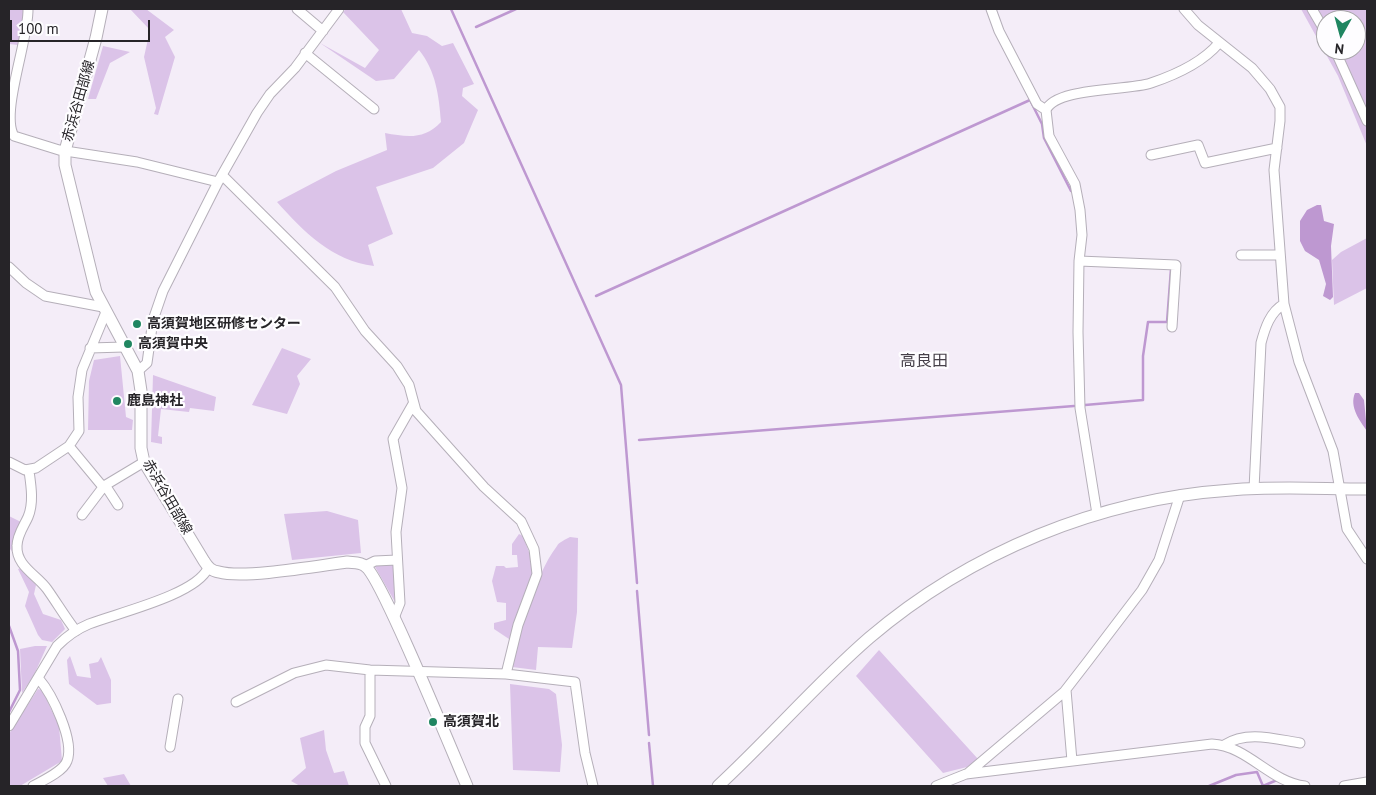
<!DOCTYPE html>
<meta charset="utf-8">
<style>
body{margin:0}
#map{position:relative;width:1376px;height:795px;overflow:hidden;background:#f4edf8;font-family:"PT Sans",sans-serif}
canvas{display:block}
.frame{position:absolute;inset:0;border:10px solid #262428;pointer-events:none}
.north{position:absolute;left:1316px;top:10px;width:50px;height:50px;box-sizing:border-box;background:#fefdff;border:1px solid #a8a6a9;border-radius:50%;rotate:187deg;font-size:14px;font-weight:700;line-height:20px;text-align:center;color:#262428}
.north::after{content:'';display:block;margin:auto;width:18px;height:22px;background:#208661;clip-path:polygon(50% 0,100% 100%,50% 72%,0 100%)}
.scale{position:absolute;left:10px;top:20px;width:140px;height:22px;box-sizing:border-box;border:2px solid #262428;border-top:0;padding-left:6px;font-size:15px;line-height:18px;white-space:nowrap;color:#262428;-webkit-text-stroke:4px #fefdff;paint-order:stroke}
</style>
<div id="map">
<canvas width="1376" height="795"></canvas>
<div class="frame"></div>
<div class="north">N</div>
<div class="scale">100 m</div>
</div>
<script>
const g = document.querySelector('canvas').getContext('2d');
g.lineJoin = 'round';
function paint(path, color) {
  g.fillStyle = color;
  g.fill(path, 'evenodd');
}
function trace(path, color, width, dash) {
  g.strokeStyle = color;
  g.lineWidth = width;
  g.lineCap = dash ? 'butt' : 'round';
  g.setLineDash(dash || []);
  g.stroke(path);
}
function write(font, color, halo, rows, align = 'center') {
  g.font = font + ' "PT Sans","Noto Sans JP",sans-serif';
  g.lineWidth = 4.5;
  g.setLineDash([]);
  g.textBaseline = 'middle';
  g.strokeStyle = halo;
  g.fillStyle = color;
  for (const [text, x, y, turn = 0] of rows) {
    g.save();
    g.translate(x, y);
    g.rotate((+turn || 0) * Math.PI / 180);
    g.textAlign = isNaN(turn) ? turn : align;
    if (halo) g.strokeText(text, 0, 0);
    g.fillText(text, 0, 0);
    g.restore();
  }
}
paint(new Path2D(`
 M9,9H23L25,20L18,45L9,44Z
 M130,9H146L174,30L165,37L175,57L158,115L154,114L156,108L144,57L150,30Z
 M346,9H401L412,33L427,36L442,46L453,43L474,84L463,88L462,96L478,110L464,143L433,168L376,187L393,234L368,245L374,266C332,261 303,231 277,202L336,171L387,150L385,133C407,137 424,140 441,122C439,96 436,71 419,50L394,79L376,81L320,43L365,68L379,50L343,12Z
 M1301,9H1309L1326,39V50H1331L1367,128V146L1338,76Z
 M1315,9H1367V115L1338,50H1356V20H1326V27Z
 M103,46L130,52L110,63L96,99H88Z
 M1367,238V288L1334,305L1332,260L1341,252Z
 M282,348L311,359L297,376L300,384L287,414L252,405Z
 M120,356L126,417L133,420L132,430H88L89,381L94,360Z
 M153,375L216,397L214,411L190,408L189,412L161,409L158,436L162,437V444L151,442Z
 M327,511L358,520L361,553L292,560L284,514Z
 M9,516L21,522L12,551L9,548Z
 M519,534L523,536L532,560L533,571L509,639L494,629V623L506,620V603L497,602L492,581L496,566H504L506,568L518,567L517,555H512V544Z
 M570,537L578,538L577,612L572,648L538,647L536,670L512,667C522,630 533,578 557,546C559,542 565,540 570,537Z
 M393,561L395,602L374,565Z
 M21,568L36,585L34,594L43,614L61,620L65,629L52,642L42,640L38,635L25,606L29,592L18,569Z
 M35,646H47L34,675L22,693L20,649Z
 M879,650L978,759L967,767L943,773L856,676Z
 M70,656L77,676L91,678L89,664L98,662L101,657L111,680V703L97,705L69,684L67,660Z
 M510,684L549,689L556,694L562,745L560,772L513,770Z
 M38,689L42,690L59,726L62,761L20,786H9V734Z
 M324,730L326,750L334,773L344,771L349,786H300L291,781L306,768L300,738Z
 M124,774L131,786H108L103,778Z`), '#dbc3e8');
paint(new Path2D(`
 M1317,205H1321L1324,221L1334,224L1331,246L1333,297L1330,300L1323,296L1326,284L1319,260L1305,251L1300,241V221L1307,210Z
 M1355,393H1359L1364,400L1367,431C1360,421 1349,407 1355,393Z`), '#be98d1');
trace(new Path2D(`
 M451,9L621,385L637,583
 M476,27L516,9
 M596,296L1030,100L1042,124L1044,138L1071,191
 M1085,405L1143,400V356L1148,322H1167L1171,269
 M639,440L1074,406
 M637,591L649,735
 M9,626L18,651L20,690L9,712
 M649,743L653,786
 M1209,786L1236,775L1257,772L1263,786
 M1263,786L1277,780`), '#be98d1', 2.5);
const street = new Path2D(`
 M28,9C29,39 0,113 14,136L59,150L137,162L218,182
 M297,9L323,31
 M991,9L999,31L1037,104L1046,110
 M1184,9L1198,25L1252,68L1270,89L1280,107V121L1274,170L1284,304L1299,362L1333,451L1347,529L1367,559
 M1312,9L1326,33
 M1335,50L1367,121
 M305,53L374,109
 M1151,155L1198,145L1205,163L1277,148
 M222,175L335,287L365,331L397,366L409,385L416,411L484,487L521,521L534,549L537,574L518,625L506,674
 M1241,255H1279
 M1079,261L1176,265L1172,327
 M9,267L26,283L45,296L103,307
 M90,348L124,347
 M138,371L147,363L153,320L163,291L218,182L257,113L270,94L295,68L339,9
 M69,446L103,487
 M9,462L25,470L36,468L69,446L79,431L78,397L82,370L106,312
 M29,471C31,485 34,503 28,517C24,526 17,535 17,546C16,566 37,575 47,589C57,603 65,617 76,631
 M105,485L118,505
 M1254,489L1261,343C1265,328 1270,312 1284,304
 M1097,514L1080,408L1078,332L1079,261L1082,235L1080,210L1075,184L1049,136L1046,110C1056,87 1128,91 1151,83C1175,75 1203,62 1219,43
 M82,515L104,486L144,462
 M365,566L375,561L397,560
 M394,618L400,603L396,532L402,488L393,439L413,404
 M370,670V716L365,727V743L386,786
 M1066,690L1072,761
 M236,702L294,673L326,665L370,670L506,674L575,682L585,753L593,786
 M9,726L57,646C66,637 77,629 89,624C117,613 196,595 208,568
 M1224,745C1247,730 1275,739 1300,743
 M170,747L178,699
 M967,774L1064,692L1088,661L1142,590L1159,560L1180,495
 M33,786C42,781 63,772 67,761C75,741 52,694 39,679
 M936,786L966,774L1212,744C1248,746 1270,782 1305,786
 M1344,786L1367,782`);
const secondary = new Path2D(`
 M102,9L96,38L65,151V165L96,292L138,371L141,391V448L144,462L204,561C208,567 211,571 219,572C244,579 317,566 347,562C353,563 360,562 365,566C381,576 454,756 467,786
 M718,786C770,738 816,684 869,638C970,552 1099,499 1231,490C1276,486 1322,489 1367,489`);
trace(street, '#b5afb9', 11);
trace(secondary, '#b5afb9', 13);
trace(street, '#fff', 9);
trace(secondary, '#fff', 11);
for (const [x, y, r, color] of [
 [137,324,5,"#208661"],
 [128,344,5,"#208661"],
 [117,401,5,"#208661"],
 [433,722,5,"#208661"]
]) {
  const dot = new Path2D();
  dot.arc(x, y, r, 0, 2 * Math.PI);
  g.fillStyle = color;
  g.fill(dot);
  trace(dot, '#fefdff', 2);
}
write('14px', '#262428', '#fefdff', [
 ["赤浜谷田部線",79,101,-74],
 ["赤浜谷田部線",167,497,60]
]);
write('bold 14px', '#262428', '#fefdff', [
 ["高須賀地区研修センター",147,324],
 ["高須賀中央",138,344],
 ["鹿島神社",127,401],
 ["高須賀北",443,722]
], 'left');
write('16px', '#47414a', '#fefdff', [
 ["高良田",924,361]
]);
</script>
